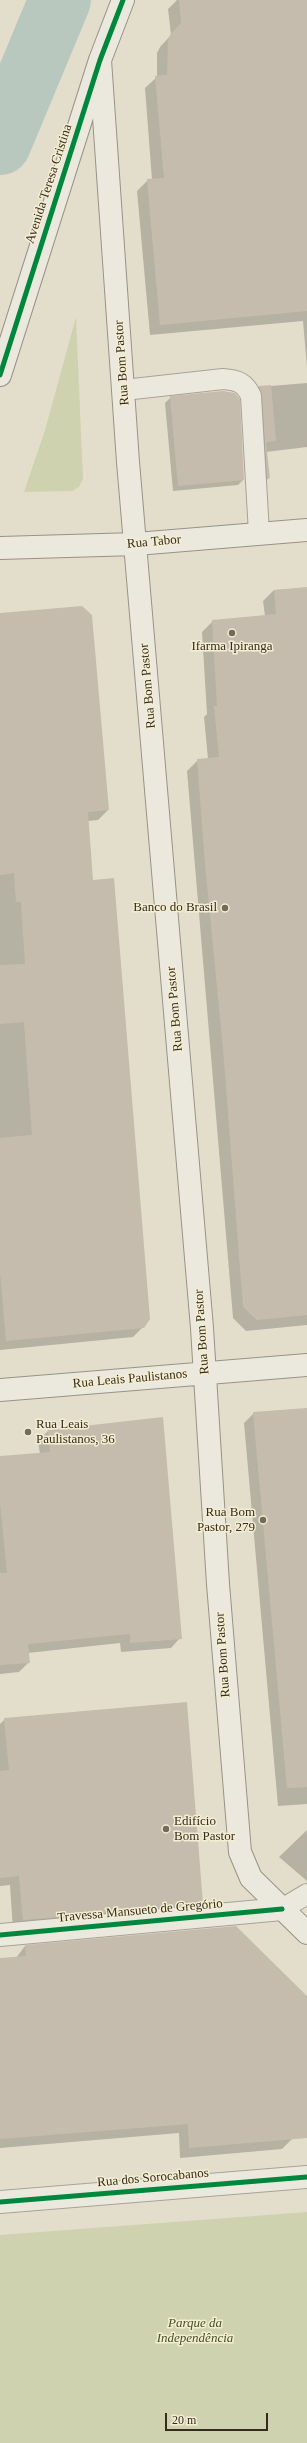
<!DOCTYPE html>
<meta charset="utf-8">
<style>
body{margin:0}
#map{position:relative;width:307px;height:2443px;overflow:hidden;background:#e3decc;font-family:Georgia,serif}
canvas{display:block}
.scale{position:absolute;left:165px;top:2413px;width:103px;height:18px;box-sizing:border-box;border:2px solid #352c1e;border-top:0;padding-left:5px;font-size:12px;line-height:14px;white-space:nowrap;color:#352c1e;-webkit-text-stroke:3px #f4edd2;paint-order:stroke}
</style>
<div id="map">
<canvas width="307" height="2443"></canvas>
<div class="scale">20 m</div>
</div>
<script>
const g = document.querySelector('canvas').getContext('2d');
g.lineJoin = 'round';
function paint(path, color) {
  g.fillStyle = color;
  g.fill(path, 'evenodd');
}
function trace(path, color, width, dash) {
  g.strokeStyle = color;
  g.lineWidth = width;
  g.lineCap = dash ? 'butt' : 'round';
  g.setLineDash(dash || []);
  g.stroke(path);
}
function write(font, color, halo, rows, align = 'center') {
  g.font = font + ' Georgia,serif';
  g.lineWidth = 3;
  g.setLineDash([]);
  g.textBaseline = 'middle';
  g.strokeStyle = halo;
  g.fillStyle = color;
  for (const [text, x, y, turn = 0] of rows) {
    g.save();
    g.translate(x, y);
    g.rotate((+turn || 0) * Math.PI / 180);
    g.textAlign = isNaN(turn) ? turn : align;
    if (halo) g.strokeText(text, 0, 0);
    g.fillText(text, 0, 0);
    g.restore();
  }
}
paint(new Path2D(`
 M76,317L83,479L79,487L72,491L24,492L45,430Z
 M307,2212V2443H0V2235Z`), '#cfd2af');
paint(new Path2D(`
 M177,0H307V367L303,321L150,335L137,191L148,180H152L145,88L157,77V53L160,47L171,35L168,9Z
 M307,383V447L266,452L269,478L258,488L249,398L259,387Z
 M171,397L243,480L238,485L173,491L165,403Z
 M307,588V1325L246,1331L233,1318L187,771L198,760L208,759L204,717L207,714L202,632L213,621L265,616L263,601L274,590Z
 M0,614L108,810L98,820L88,821L92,881L143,1327L133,1337L0,1350Z
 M307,1409V1804L278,1806L244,1423L254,1413Z
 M162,1418L180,1638L171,1648L121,1652L120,1643L28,1653L29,1662L19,1672L0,1674V1457L40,1454L38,1441L48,1431Z
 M5,1719L202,1903L193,1913L13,1930L10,1885L0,1886V1724Z
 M307,1830V1881L279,1857Z
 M25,1946L307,1997V2124L282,2149L180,2158L179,2133L0,2148V1959L16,1958Z`), '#0003');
trace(new Path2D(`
 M0,144L60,0`), '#b8c8bf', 62);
paint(new Path2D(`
 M179,0H307V311L160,325L147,179L164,178L155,76L167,75L168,41L170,35L181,23Z
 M271,385L276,441L266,442L270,478H267L262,395L259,386Z
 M223,391L235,393L240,399L244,480L178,486L170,396Z
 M307,587V1315L257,1320L243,1307L223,1048L205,864L197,759L219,757L214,706H217L212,620L276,614L274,590Z
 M82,606L92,615L109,810L88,812L93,880L114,878L150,1319L144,1328L6,1341L0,1271V1138L32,1135L24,1022L0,1024V965L25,964L21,902H16L14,873L0,875V613Z
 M307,1408V1787L287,1788L253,1412Z
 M163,1417L182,1639L130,1643V1634L28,1644L30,1663L0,1665V1573H7L0,1503V1456L50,1452L48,1430Z
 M187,1702L203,1904L23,1920L19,1876L0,1878V1771L9,1770L4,1718Z
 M236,1926L307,1996V2138L189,2148L188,2124L0,2139V1958L26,1956L25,1945Z`), '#c6bcad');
const lane = new Path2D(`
 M124,390L223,379C238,380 245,383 251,396L259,533
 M282,1909L307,1894`);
const street = new Path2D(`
 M0,1935L282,1909
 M0,2202L307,2177`);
const secondary = new Path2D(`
 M100,60L128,462L202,1328L218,1584L240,1852L251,1878L307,1933
 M0,375L100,60L123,0
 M0,548L136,544L307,530
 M0,1390L307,1365`);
trace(lane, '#a8a396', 22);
trace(street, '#a8a396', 24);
trace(secondary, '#989285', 24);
trace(lane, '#ebe8dd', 20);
trace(street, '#ebe8dd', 22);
trace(secondary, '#ebe8dd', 22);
trace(new Path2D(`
 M0,375L100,60L123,0
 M0,1935L282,1909
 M0,2202L307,2177`), '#00873e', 5);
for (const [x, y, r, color] of [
 [232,633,4,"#726a5b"],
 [225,908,4,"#726a5b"],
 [28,1432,4,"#726a5b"],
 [263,1520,4,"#726a5b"],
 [166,1829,4,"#726a5b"]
]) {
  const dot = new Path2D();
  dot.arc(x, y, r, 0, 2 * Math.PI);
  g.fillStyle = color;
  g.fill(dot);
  trace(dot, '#f4edd2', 1.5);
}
write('13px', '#352c1e', '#f4edd2', [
 ["Avenida Teresa Cristina",49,184,-72],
 ["Rua Bom Pastor",122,363,-94],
 ["Rua Tabor",154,542,-5],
 ["Rua Bom Pastor",148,686,-95],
 ["Rua Bom Pastor",175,1009,-95],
 ["Rua Bom Pastor",202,1332,-94],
 ["Rua Leais Paulistanos",130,1379,-5],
 ["Rua Bom Pastor",223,1655,-94],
 ["Travessa Mansueto de Gregório",140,1911,-5],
 ["Rua dos Sorocabanos",153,2178,-5]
]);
write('13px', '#352c1e', '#f4edd2', [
 ["Ifarma Ipiranga",232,647,"center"],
 ["Banco do Brasil",217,908],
 ["Rua Leais",36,1425,"left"],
 ["Paulistanos, 36",36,1440,"left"],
 ["Rua Bom",255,1513],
 ["Pastor, 279",255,1528],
 ["Edifício",174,1822,"left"],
 ["Bom Pastor",174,1837,"left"]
], 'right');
write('italic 13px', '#425126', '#f4edd2', [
 ["Parque da",195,2324],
 ["Independência",195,2339]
]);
</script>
